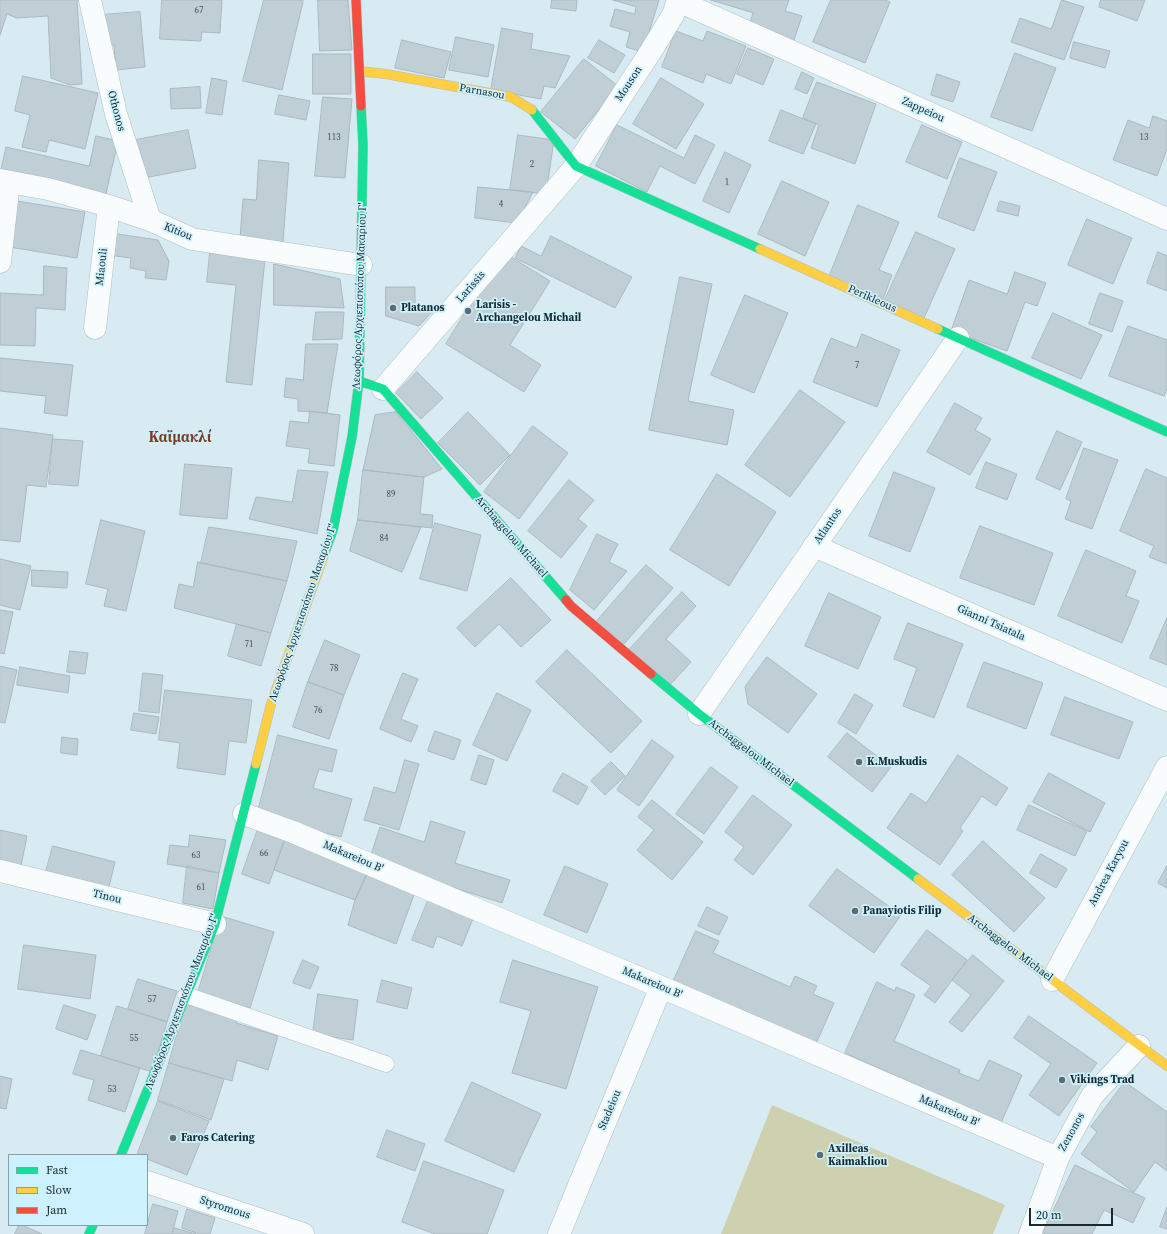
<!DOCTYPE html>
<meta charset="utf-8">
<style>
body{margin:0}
#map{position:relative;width:1167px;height:1234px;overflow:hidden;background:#d8ebf2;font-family:"Source Serif 4",serif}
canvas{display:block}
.legend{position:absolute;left:8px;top:1154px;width:140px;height:72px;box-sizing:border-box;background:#cdf1fd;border:1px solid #85a1ab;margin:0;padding:5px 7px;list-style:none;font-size:12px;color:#18292f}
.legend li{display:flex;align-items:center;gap:8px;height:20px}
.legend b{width:20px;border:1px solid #85a1ab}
.scale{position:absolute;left:1029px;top:1208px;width:84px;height:18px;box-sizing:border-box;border:2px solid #18292f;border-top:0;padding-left:5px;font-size:12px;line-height:14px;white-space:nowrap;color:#18292f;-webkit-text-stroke:3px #cdf1fd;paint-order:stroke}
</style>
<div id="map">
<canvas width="1167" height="1234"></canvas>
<ul class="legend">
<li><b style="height:5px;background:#16e098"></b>Fast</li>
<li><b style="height:5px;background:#ffcf43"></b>Slow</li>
<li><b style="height:5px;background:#f24e42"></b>Jam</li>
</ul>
<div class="scale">20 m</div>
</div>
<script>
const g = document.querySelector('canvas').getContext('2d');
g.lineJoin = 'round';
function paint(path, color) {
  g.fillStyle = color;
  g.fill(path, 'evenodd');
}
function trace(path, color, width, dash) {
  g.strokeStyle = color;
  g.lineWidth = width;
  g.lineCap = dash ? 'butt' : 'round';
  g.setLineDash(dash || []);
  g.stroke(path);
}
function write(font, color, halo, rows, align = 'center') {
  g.font = font + ' "Source Serif 4",serif';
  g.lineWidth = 3.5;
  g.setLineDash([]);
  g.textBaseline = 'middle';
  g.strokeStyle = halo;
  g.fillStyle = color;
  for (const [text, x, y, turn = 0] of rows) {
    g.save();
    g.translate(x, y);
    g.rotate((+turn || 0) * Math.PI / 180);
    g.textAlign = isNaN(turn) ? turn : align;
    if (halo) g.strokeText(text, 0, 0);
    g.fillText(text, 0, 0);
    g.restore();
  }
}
paint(new Path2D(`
 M772,1105L1005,1205L993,1234H721Z`), '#ced1af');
const building = new Path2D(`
 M0,0H77L82,84L70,85L51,78L48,16L17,18L7,14L0,35Z
 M162,0H222L220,33L202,32L201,41L160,39Z
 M264,0H303V2L282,90L243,81Z
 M318,0H348L352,50L320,51Z
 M552,0H577L576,11L551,8Z
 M613,0H659L643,52L626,47L630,32L610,26L615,9L635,14L636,7Z
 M711,0H789L785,11L802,16L793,43L748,29L753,13Z
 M831,0H885L890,2L865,63L813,42Z
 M1062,0L1084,7L1064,60L1011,42L1020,18L1051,29Z
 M1101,0H1145L1137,21L1099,7Z
 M140,12L145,67L116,70L114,45L103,46L100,15Z
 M502,28L533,34L531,49L570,56L555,88L544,86L541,99L491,90Z
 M676,31L703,41L707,31L746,46L731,84L706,74L703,83L662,67Z
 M456,37L494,45L488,77L449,70Z
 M402,40L451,52L444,78L395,68Z
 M599,40L625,55L614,73L588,58Z
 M1074,42L1110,51L1105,68L1070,58Z
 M748,48L774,59L763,85L737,74Z
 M1015,53L1056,68L1032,131L991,117Z
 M313,54H351V94H313Z
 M584,59L618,86L575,139L541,112Z
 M802,72L814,78L807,94L795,89Z
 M937,74L960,82L953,102L931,95Z
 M23,76L98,93L85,149L49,140L46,152L22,147L30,115L15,111Z
 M212,78L227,81L222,115L206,113Z
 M661,78L704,104L676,149L633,124Z
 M817,82L876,104L855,164L811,148L819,125L803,118Z
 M200,87L201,108L171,109L170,89Z
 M279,95L310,101L306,120L275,114Z
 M323,97L352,99L345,178L315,176Z
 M781,110L816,124L803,154L769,141Z
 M1153,116L1167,121V149L1157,176L1113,160L1128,120L1149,128Z
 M617,125L684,158L695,135L715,145L695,184L660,166L647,192L596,166Z
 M922,125L962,142L947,179L906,162Z
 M188,130L196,168L144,178L136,140Z
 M518,135L554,140L546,194L510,190Z
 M96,136L118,141L105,198L0,174L6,147L89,166Z
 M725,152L751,165L729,213L703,201Z
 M960,158L997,172L974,231L938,217Z
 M259,160L289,163L283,242L240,238L243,199L256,200Z
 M782,181L829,202L805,256L758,234Z
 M478,187L533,192L517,223L475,218Z
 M17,201L85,212L77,258L9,247Z
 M1000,201L1020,206L1018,216L997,211Z
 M858,205L899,222L879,270L892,275L883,299L829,277Z
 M1087,219L1132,238L1113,284L1068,265Z
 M916,232L955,249L924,318L885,300Z
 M111,233L158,240L169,261L166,280L145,278L146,271L130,268L131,258L108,255Z
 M551,236L632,277L615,308L515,258L521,246L541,256Z
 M503,252L550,281L510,345L541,365L524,392L446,344Z
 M1158,252L1167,256V291L1147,283Z
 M210,253L265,259L252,385L226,382L236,285L207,282Z
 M274,264L340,279L344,308L274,305Z
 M44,266L67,268L65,310L36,308L35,346L0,345V293L43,295Z
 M1015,272L1046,283L1037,306L1025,302L1007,351L951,331L969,280L1007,294Z
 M680,277L712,284L688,401L734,410L727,445L649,430Z
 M386,287H415V311H433L419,326L386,316Z
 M1100,293L1123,301L1112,332L1089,324Z
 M745,295L788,313L754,393L711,375Z
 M316,312H344L342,339L313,340Z
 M1053,313L1102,335L1081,379L1032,358Z
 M1128,326L1167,340V389L1164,396L1109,376Z
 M862,334L900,350L877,407L813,382L831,338L856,348Z
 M306,344H338L327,413L298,411V399L284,397L286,378L303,380Z
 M0,358L73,365L67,416L44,413L46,396L0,391Z
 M417,372L443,398L421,419L396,393Z
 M800,390L845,422L790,497L745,465Z
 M955,403L982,418L975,430L991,439L970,475L927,452Z
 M310,411L340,415L334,466L308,463L310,449L286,446L290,421L308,423Z
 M396,412L442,469L424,477L363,470L375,415Z
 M468,412L510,455L480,485L438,443Z
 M533,426L568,453L519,519L484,492Z
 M0,428L53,435L46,487L27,485L20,542L0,540Z
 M1057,431L1082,442L1060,490L1036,479Z
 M53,439L83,441L78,486L49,484Z
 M1084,448L1118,460L1092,529L1065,519L1071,501L1066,499Z
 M986,462L1017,474L1007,500L976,488Z
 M185,464L232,468L227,519L180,515Z
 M1146,469L1167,478V564L1149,557L1154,546L1120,531Z
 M298,470L328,472L317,534L249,519L256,497L292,502Z
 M363,470L424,477L420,514L433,515L432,528L358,520Z
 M894,472L935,488L910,552L869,536Z
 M717,474L776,512L729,586L670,550Z
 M569,480L594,500L578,519L587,526L561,558L528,531Z
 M101,520L145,531L126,611L104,606L108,589L86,584Z
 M358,520L421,527L402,572L350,551Z
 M435,523L481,535L467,591L420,579Z
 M980,526L1053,553L1034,605L960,578Z
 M209,527L297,541L287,581L201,563Z
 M597,534L618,544L609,562L627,571L594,610L570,590Z
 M1086,550L1136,571L1126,596L1139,601L1122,643L1058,616Z
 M0,559L31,566L20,610L0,605Z
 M198,562L287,581L271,633L174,608L179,584L193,587Z
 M646,565L673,588L623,645L596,622Z
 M32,570L68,572L67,588L32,586Z
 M511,578L551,620L521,647L499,624L475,647L457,628Z
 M682,592L696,606L666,639L691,662L669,686L629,650Z
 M829,593L881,617L858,669L805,646Z
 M0,610L13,612L4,654L0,653Z
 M1167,618V665L1150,658Z
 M908,623L963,644L934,718L903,706L917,668L894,659Z
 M237,624L271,633L261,666L228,656Z
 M325,640L360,655L344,695L308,682Z
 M567,650L642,721L611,753L536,682Z
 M70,651L88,653L85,674L67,672Z
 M767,657L817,694L788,733L748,704L745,687Z
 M984,662L1043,683L1026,729L967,707Z
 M0,666L17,670L5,723L0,722Z
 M20,667L70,676L68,693L17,685Z
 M143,673L163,675L159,713L139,711Z
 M403,673L418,679L401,719L418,726L411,742L380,729Z
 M308,682L344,695L329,739L293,727Z
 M165,690L252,700L246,743L229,741L225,775L177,768L180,743L159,740Z
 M497,693L531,710L507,761L473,745Z
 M855,694L873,705L856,734L838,723Z
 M1065,697L1133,722L1119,759L1051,735Z
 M134,713L159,717L156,734L131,730Z
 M435,731L461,740L454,760L428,751Z
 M847,733L891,767L872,792L828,757Z
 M278,735L337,750L332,772L319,769L313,788L352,799L341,837L257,815Z
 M62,737L78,739L77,755L61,753Z
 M652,740L674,756L639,806L617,790Z
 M479,755L494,760L486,785L471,780Z
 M958,755L1008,788L996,806L982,796L960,828L963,831L940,865L887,828L911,793L926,803Z
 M405,760L419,764L399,830L364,820L374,787L395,793Z
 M611,762L625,776L605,795L591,781Z
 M711,767L738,787L704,834L676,814Z
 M563,773L588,787L578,805L553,791Z
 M1049,773L1105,803L1090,832L1033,802Z
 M753,795L792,825L753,875L734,860L744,847L725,832Z
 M652,800L703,842L672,880L637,850L654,830L638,817Z
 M1029,805L1087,831L1075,856L1017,830Z
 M431,821L465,832L455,863L510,880L502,903L369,861L380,827L424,842Z
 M258,829L285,839L269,884L242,874Z
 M0,830L27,836L21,866L0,862Z
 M190,835L226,840L219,873L167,864L170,845L188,847Z
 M285,839L368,872L355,900L274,870Z
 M983,841L1045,898L1014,932L952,875Z
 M53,846L115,862L108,891L45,875Z
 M1041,854L1067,869L1056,888L1030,873Z
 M187,866L219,873L213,909L183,903Z
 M565,866L608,884L587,933L544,915Z
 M1167,866V888L1158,883Z
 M837,869L901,915L874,953L809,906Z
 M368,872L415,892L396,944L348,925L355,900Z
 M429,898L474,916L462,946L437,936L433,948L412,940Z
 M707,907L728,917L719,935L698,926Z
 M221,916L274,932L250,1008L198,993Z
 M927,930L967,960L935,1003L924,995L931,986L901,965Z
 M696,931L719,941L713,953L790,987L795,976L817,986L813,994L834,1003L815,1046L673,982Z
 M24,945L96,955L90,999L18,989Z
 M973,955L1004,981L962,1032L949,1022L971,995L952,980Z
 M303,960L319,967L310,989L293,983Z
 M513,960L598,987L566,1089L512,1073L531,1011L500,1002Z
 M138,979L177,991L167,1022L128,1009Z
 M382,980L412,988L407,1009L377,1002Z
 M877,982L895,991L896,987L915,995L894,1041L960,1070L959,1073L979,1081L989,1060L1022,1075L1001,1123L845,1053Z
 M318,994L358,1000L353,1040L313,1034Z
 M186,1004L237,1019L236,1023L278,1036L268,1070L237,1060L232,1081L169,1063Z
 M64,1005L96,1015L87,1040L56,1029Z
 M117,1006L167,1022L152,1072L101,1056Z
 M1029,1016L1097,1063L1059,1116L1029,1095L1051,1064L1014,1038Z
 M81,1050L140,1068L125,1112L88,1100L94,1080L73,1074Z
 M169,1063L224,1079L211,1120L158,1100Z
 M0,1076L12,1079L6,1109L0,1108Z
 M472,1082L541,1114L514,1172L445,1141Z
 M1125,1082L1167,1112V1171L1155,1162L1134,1192L1081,1154L1097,1132L1091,1127Z
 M158,1101L209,1121L187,1175L147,1159V1155H137Z
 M387,1130L425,1144L415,1171L377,1157Z
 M424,1161L504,1190L487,1234H435L402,1222Z
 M1075,1165L1145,1198L1133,1223L1104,1210L1092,1234H1046L1043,1233Z
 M153,1204L178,1211L172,1234H145Z
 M1167,1207V1229L1160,1227Z
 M187,1209L215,1218L210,1234H200L182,1228Z
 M19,1225H22L42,1234H15Z
 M175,1228L196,1234H173Z`);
paint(building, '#c0ced6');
trace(building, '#aab9c1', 1);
const lane = new Path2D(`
 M186,995L386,1064`);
const street = new Path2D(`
 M90,0L116,114L150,220
 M678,1L1167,219
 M0,180L48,189L109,206L150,220L192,239L361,265
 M0,262L9,182
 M95,328L109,206
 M383,389L576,166L651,51L673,15L678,0
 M814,546L1167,700
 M699,714L958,338
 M244,814L293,832L661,987L1058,1158
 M0,871L215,924
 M1052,980L1167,767
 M147,1182L303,1234
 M559,1234L661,987
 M1030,1234L1058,1158L1092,1096L1139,1046`);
const fast = new Path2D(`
 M532,110L576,166L760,249
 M938,329L1167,432
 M359,381L383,389L566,600
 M325,552L333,530L352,437L359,381L363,145L361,106
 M651,674L699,714L918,879
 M121,1155L215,924L256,764
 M89,1234L93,1225`);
const slow = new Path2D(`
 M359,71L386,74L511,97L532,110
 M760,249L938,329
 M256,764L271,704L325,552
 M918,879L1167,1066`);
const jam = new Path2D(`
 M356,0L361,106
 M566,600L571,606L651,674`);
trace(lane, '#aebec4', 17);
trace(street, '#aebec4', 23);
trace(fast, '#aebec4', 10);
trace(slow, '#aebec4', 10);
trace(jam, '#aebec4', 10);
trace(lane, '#f9fcfd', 16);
trace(street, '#f9fcfd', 22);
trace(fast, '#16e098', 9);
trace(slow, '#ffcf43', 9);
trace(jam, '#f24e42', 9);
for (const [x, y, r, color] of [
 [393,308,4,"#5b6d73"],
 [468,311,4,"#5b6d73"],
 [859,762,4,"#5b6d73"],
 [855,911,4,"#5b6d73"],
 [1062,1080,4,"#5b6d73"],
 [173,1138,4,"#5b6d73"],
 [820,1155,4,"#5b6d73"]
]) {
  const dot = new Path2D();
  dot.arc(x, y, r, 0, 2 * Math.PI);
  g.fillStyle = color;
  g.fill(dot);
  trace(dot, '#cdf1fd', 1.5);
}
write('9px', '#425259', null, [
 ["67",199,11],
 ["113",334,138],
 ["13",1144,138],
 ["2",532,165],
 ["1",727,183],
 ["4",501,205],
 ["7",857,366],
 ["89",391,495],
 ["84",384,539],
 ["71",249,645],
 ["78",334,669],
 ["76",318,711],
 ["66",264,854],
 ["63",196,856],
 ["61",201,888],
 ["57",152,1000],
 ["55",134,1039],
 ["53",112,1090]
]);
write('11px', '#18292f', '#cdf1fd', [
 ["Mouson",629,84,-57],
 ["Parnasou",482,92,10],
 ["Zappeiou",923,110,24],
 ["Othonos",116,111,75],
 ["Kitiou",178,232,22],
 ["Miaouli",102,267,-84],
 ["Larissis",471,287,-49],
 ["Λεωφόρος Αρχιεπισκόπου Μακαρίου Γ'",360,296,-88],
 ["Perikleous",872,299,24],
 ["Atlantos",828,526,-56],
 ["Archaggelou Michael",511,537,49],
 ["Λεωφόρος Αρχιεπισκόπου Μακαρίου Γ'",303,613,-71],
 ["Gianni Tsiatala",991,623,24],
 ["Archaggelou Michael",751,753,37],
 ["Makareiou B'",353,857,23],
 ["Andrea Karyou",1109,873,-62],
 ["Tinou",107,897,14],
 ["Archaggelou Michael",1010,948,37],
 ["Makareiou B'",652,983,23],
 ["Λεωφόρος Αρχιεπισκόπου Μακαρίου Γ'",182,1002,-69],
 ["Stadeiou",610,1110,-67],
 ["Makareiou B'",949,1111,23],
 ["Zenonos",1072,1132,-61],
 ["Styromous",225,1208,18]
]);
write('bold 11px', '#18292f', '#cdf1fd', [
 ["Larisis -",476,305],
 ["Archangelou Michail",476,318],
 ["Platanos",401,308],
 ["K.Muskudis",867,762],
 ["Panayiotis Filip",863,911],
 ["Vikings Trad",1070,1080],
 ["Faros Catering",181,1138],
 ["Axilleas",828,1149],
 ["Kaimakliou",828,1162]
], 'left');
write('bold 15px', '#7f3c23', '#cdf1fd', [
 ["Καϊμακλί",180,438]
]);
</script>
